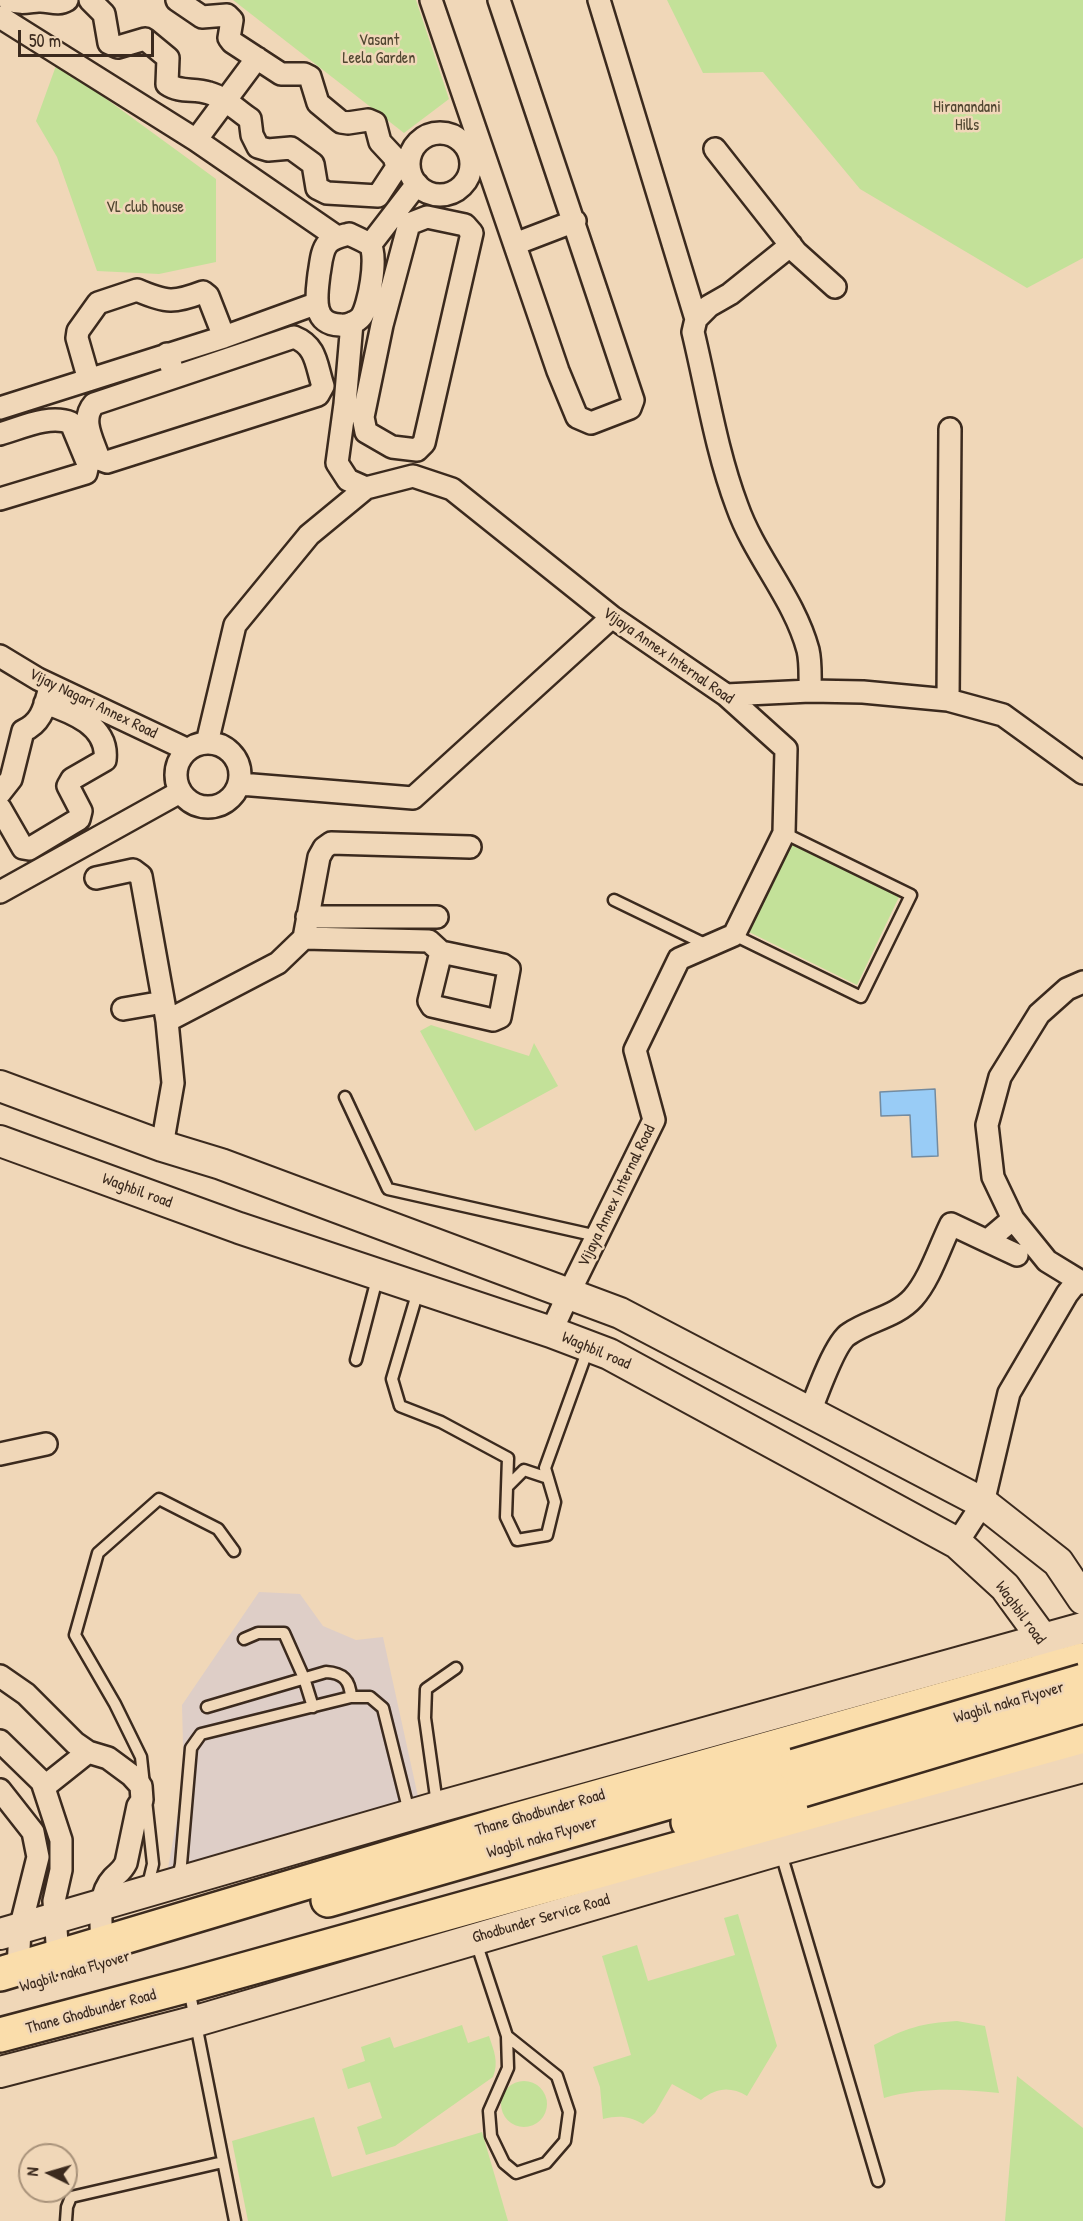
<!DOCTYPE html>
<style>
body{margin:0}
#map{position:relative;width:1083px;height:2221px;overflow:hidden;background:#f0d7b8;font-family:"Patrick Hand",sans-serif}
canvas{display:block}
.north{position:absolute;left:18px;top:2143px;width:60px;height:60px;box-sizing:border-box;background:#f0d7b8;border:2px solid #a8927a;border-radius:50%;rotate:275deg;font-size:16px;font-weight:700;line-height:24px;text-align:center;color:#3b2a1e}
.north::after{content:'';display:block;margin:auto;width:21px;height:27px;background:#3b2a1e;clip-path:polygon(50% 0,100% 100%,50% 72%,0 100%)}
.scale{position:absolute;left:18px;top:30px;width:136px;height:27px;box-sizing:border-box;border:3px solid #3b2a1e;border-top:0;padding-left:8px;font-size:18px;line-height:21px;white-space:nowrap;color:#3b2a1e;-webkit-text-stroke:4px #f0d7b8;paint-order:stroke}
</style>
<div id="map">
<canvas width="1083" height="2221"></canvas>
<div class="north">N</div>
<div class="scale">50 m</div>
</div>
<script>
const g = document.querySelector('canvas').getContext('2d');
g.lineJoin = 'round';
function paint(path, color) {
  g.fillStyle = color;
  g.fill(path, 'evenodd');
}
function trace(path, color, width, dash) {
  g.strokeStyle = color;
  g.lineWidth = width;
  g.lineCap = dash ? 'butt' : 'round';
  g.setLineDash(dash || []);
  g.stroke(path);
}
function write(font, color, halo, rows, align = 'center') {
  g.font = font + ' "Patrick Hand",sans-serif';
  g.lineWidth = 5;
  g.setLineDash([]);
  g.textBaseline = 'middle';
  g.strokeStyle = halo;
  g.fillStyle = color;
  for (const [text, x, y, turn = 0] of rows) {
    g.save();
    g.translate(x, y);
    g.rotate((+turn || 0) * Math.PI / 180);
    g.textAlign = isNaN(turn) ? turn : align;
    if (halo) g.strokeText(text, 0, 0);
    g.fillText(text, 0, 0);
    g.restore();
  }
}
paint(new Path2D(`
 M259,1592L300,1594L323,1626L356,1640L383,1637L419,1801L168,1868L184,1781L182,1705Z`), '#decec7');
paint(new Path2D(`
 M233,0H416L449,99L404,133Z
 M667,0H1083V258L1027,288L860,189L763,72L703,73Z
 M57,63L216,179V262L159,274L97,271L57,157L36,121Z
 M791,844L899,897L857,985L749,932Z
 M431,1025L529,1056L534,1043L558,1086L475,1131L420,1031Z
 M738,1914L777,2046L747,2096C730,2086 716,2088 701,2100L672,2084L655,2113L643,2124C629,2116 619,2115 603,2119L600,2087L593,2067L631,2055L602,1956L637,1945L648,1981L735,1955L724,1918Z
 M957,2021L985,2026L999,2093C960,2089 922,2087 884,2098L874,2045C905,2028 922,2023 957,2021Z
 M462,2025L468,2043L489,2036C494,2051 499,2062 493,2077L395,2146L366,2155L357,2127L382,2118L370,2082L348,2089L342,2069L365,2061L361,2047L390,2037L394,2048Z
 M1017,2076L1083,2128V2221H1005Z
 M501 2104a23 23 0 1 1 46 0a23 23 0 1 1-46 0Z
 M314,2117L332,2177L482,2132L508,2221H248L232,2141Z`), '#c3e199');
const water = new Path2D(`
 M935,1089L938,1156L912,1157L910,1115L881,1116L880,1092Z`);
paint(water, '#99ccf6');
trace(water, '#738ba0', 1.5);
const lane = new Path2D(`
 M614,900L709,946
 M734,935L861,997L911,895L784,833
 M345,1097L388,1189L597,1236
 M418,1291L392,1379L400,1406L441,1422L508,1458L506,1517L517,1540L547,1535L555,1502L545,1468L588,1349
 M356,1360L378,1275
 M508,1486L524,1470L548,1478
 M244,1639L258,1633H284L304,1678L313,1707
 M207,1707L326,1672C343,1673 350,1680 351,1697
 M144,1785L141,1757L115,1704L75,1635L98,1553L159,1499L218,1529L234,1551
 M146,1800L153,1864L147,1889
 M437,1804L425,1718L426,1689L456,1668
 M780,1850L878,2181
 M178,1878L181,1864L191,1748L201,1734L351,1697H370L383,1708L409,1812
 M476,1942L507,2036L557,2076L569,2112L565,2141L546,2163L516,2173L504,2163L491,2136L489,2111L508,2068L507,2036
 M189,1989L235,2221
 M66,2221L67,2207L71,2197L223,2162`);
const street = new Path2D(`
 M9,0C20,4 27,2 38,1C49,0 57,6 67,0
 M90,0L104,14L109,43L118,47L145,39L168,58L167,84C180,93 194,88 209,93C224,97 237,110 250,119L252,135L258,147L268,150L291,148L313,164L317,188L327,193L378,196L397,167L394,157L380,142L375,123L368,120L348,123L341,122L318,103L310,77L304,74H281L232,42L229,38L232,20L227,15L202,17L177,0
 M431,0L558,371L577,417L591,423L630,408L633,400L499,0
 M599,0L696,319
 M0,17L196,140L337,237
 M409 164a31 31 0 1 1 62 0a31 31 0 1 1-62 0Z
 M196,140L257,58
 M715,149L796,252L835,287
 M427,217L465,225L472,233L424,443L417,450L392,447L366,432L363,417L382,325L409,224Z
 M349,234C355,237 365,241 370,245C378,255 369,307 361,317C357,322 347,326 340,325C310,324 317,293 319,274C321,264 321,251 328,243C334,237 342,236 349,234Z
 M515,244L575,221
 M370,245L417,184
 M791,245L730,294L709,306L696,319L693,332C707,390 716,450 737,506C755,557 794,598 808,650C811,663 810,678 810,691
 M352,323L345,404L337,463L348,480L366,488
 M167,354L175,377L94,404C80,420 93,440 99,459L107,462L318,395L323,386C316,365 317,346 294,337L175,377
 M89,380L77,338L78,331L98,303L137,290C167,303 174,303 203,292L208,296L224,337
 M0,408L224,337L315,304
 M0,434C21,428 50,414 71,423L88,464L86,473L0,499
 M0,656L38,679L188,750
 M726,695L810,691L863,692L948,700L1003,715L1083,773
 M948,700L950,429
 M207,743L235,625L309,535L366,488L413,476L452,489L612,617L726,695L786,749L784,833L734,935L679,959L635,1050L654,1120L569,1293L551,1332
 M176 775a32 32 0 1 1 64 0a32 32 0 1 1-64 0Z
 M240,784L413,798L612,617
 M0,793L11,779L23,731C41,723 44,709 49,691
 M0,808L23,848L29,849L79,819L81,811L68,786L72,779L105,760C109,726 72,712 45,703
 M96,878L133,870L141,876L167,1021L173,1083L162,1146
 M0,892L180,792
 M307,917H437
 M304,938L319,857L324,848L331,843L470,847
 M1083,982L1067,989L1039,1014L1000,1077L987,1125L993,1177L1013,1219L1047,1261L1083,1283
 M123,1009L152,1004
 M167,1021L278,963L304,938L429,941L441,952L503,965L509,969L500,1017L493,1020L432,1006L429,1001L441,952
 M987,1241L1017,1255
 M810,1412C816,1396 836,1341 849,1334C869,1320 896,1317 913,1298C930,1279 940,1246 951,1224L987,1241L1013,1219
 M0,1454L46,1444
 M957,1543L983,1503L1009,1393L1067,1294L1078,1280
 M0,1676L26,1694L75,1743L88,1752L108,1758L131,1775L141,1786L142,1800L138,1806L126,1863C122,1871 119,1872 113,1878C97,1895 101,1922 102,1944
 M0,1741L42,1782L61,1840V1870L54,1901L58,1957
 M44,1787L88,1752
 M0,1790L33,1832L38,1857L20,1929L18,1969`);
const secondary = new Path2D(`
 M0,1086L162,1146L221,1164L620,1313L983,1503L1058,1562L1083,1599
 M0,1141L239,1228L551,1332L609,1354L957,1543L1005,1587L1043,1639L1053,1669L1064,1689
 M0,1934L438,1807L1083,1628
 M0,2072L196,2021L779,1850L1083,1767`);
const primary = new Path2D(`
 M688,1822L802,1790
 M328,1900L795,1766
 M0,1974L515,1820L1083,1660
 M0,2035L189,1985L1083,1736`);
trace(lane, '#3b2a1e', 15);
trace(street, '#3b2a1e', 26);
trace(secondary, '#3b2a1e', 34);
trace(primary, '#3b2a1e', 38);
trace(lane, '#f0d7b8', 10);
trace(street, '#f0d7b8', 21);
trace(secondary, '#f0d7b8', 30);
trace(primary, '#faddab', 33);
const primaryBridge = new Path2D(`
 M795,1766L1083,1681
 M802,1790L1083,1706`);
trace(primaryBridge, '#3b2a1e', 38, []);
trace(primaryBridge, '#faddab', 33);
write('16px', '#4f4530', '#f0d7b8', [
 ["Vasant",379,41],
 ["Leela Garden",379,59],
 ["Hiranandani",967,108],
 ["Hills",967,126],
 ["VL club house",145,208]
]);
write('16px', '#3b2a1e', '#f0d7b8', [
 ["Vijaya Annex Internal Road",668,656,35],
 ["Vijay Nagari Annex Road",93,704,26],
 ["Waghbil road",137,1191,20],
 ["Vijaya Annex Internal Road",617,1196,-64],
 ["Waghbil road",596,1351,23],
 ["Waghbil road",1020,1613,54],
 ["Wagbil naka Flyover",1009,1703,-16],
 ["Thane Ghodbunder Road",540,1813,-16],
 ["Wagbil naka Flyover",542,1838,-16],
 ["Ghodbunder Service Road",541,1919,-16],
 ["Wagbil naka Flyover",75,1972,-16],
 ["Thane Ghodbunder Road",91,2012,-15]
]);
</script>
